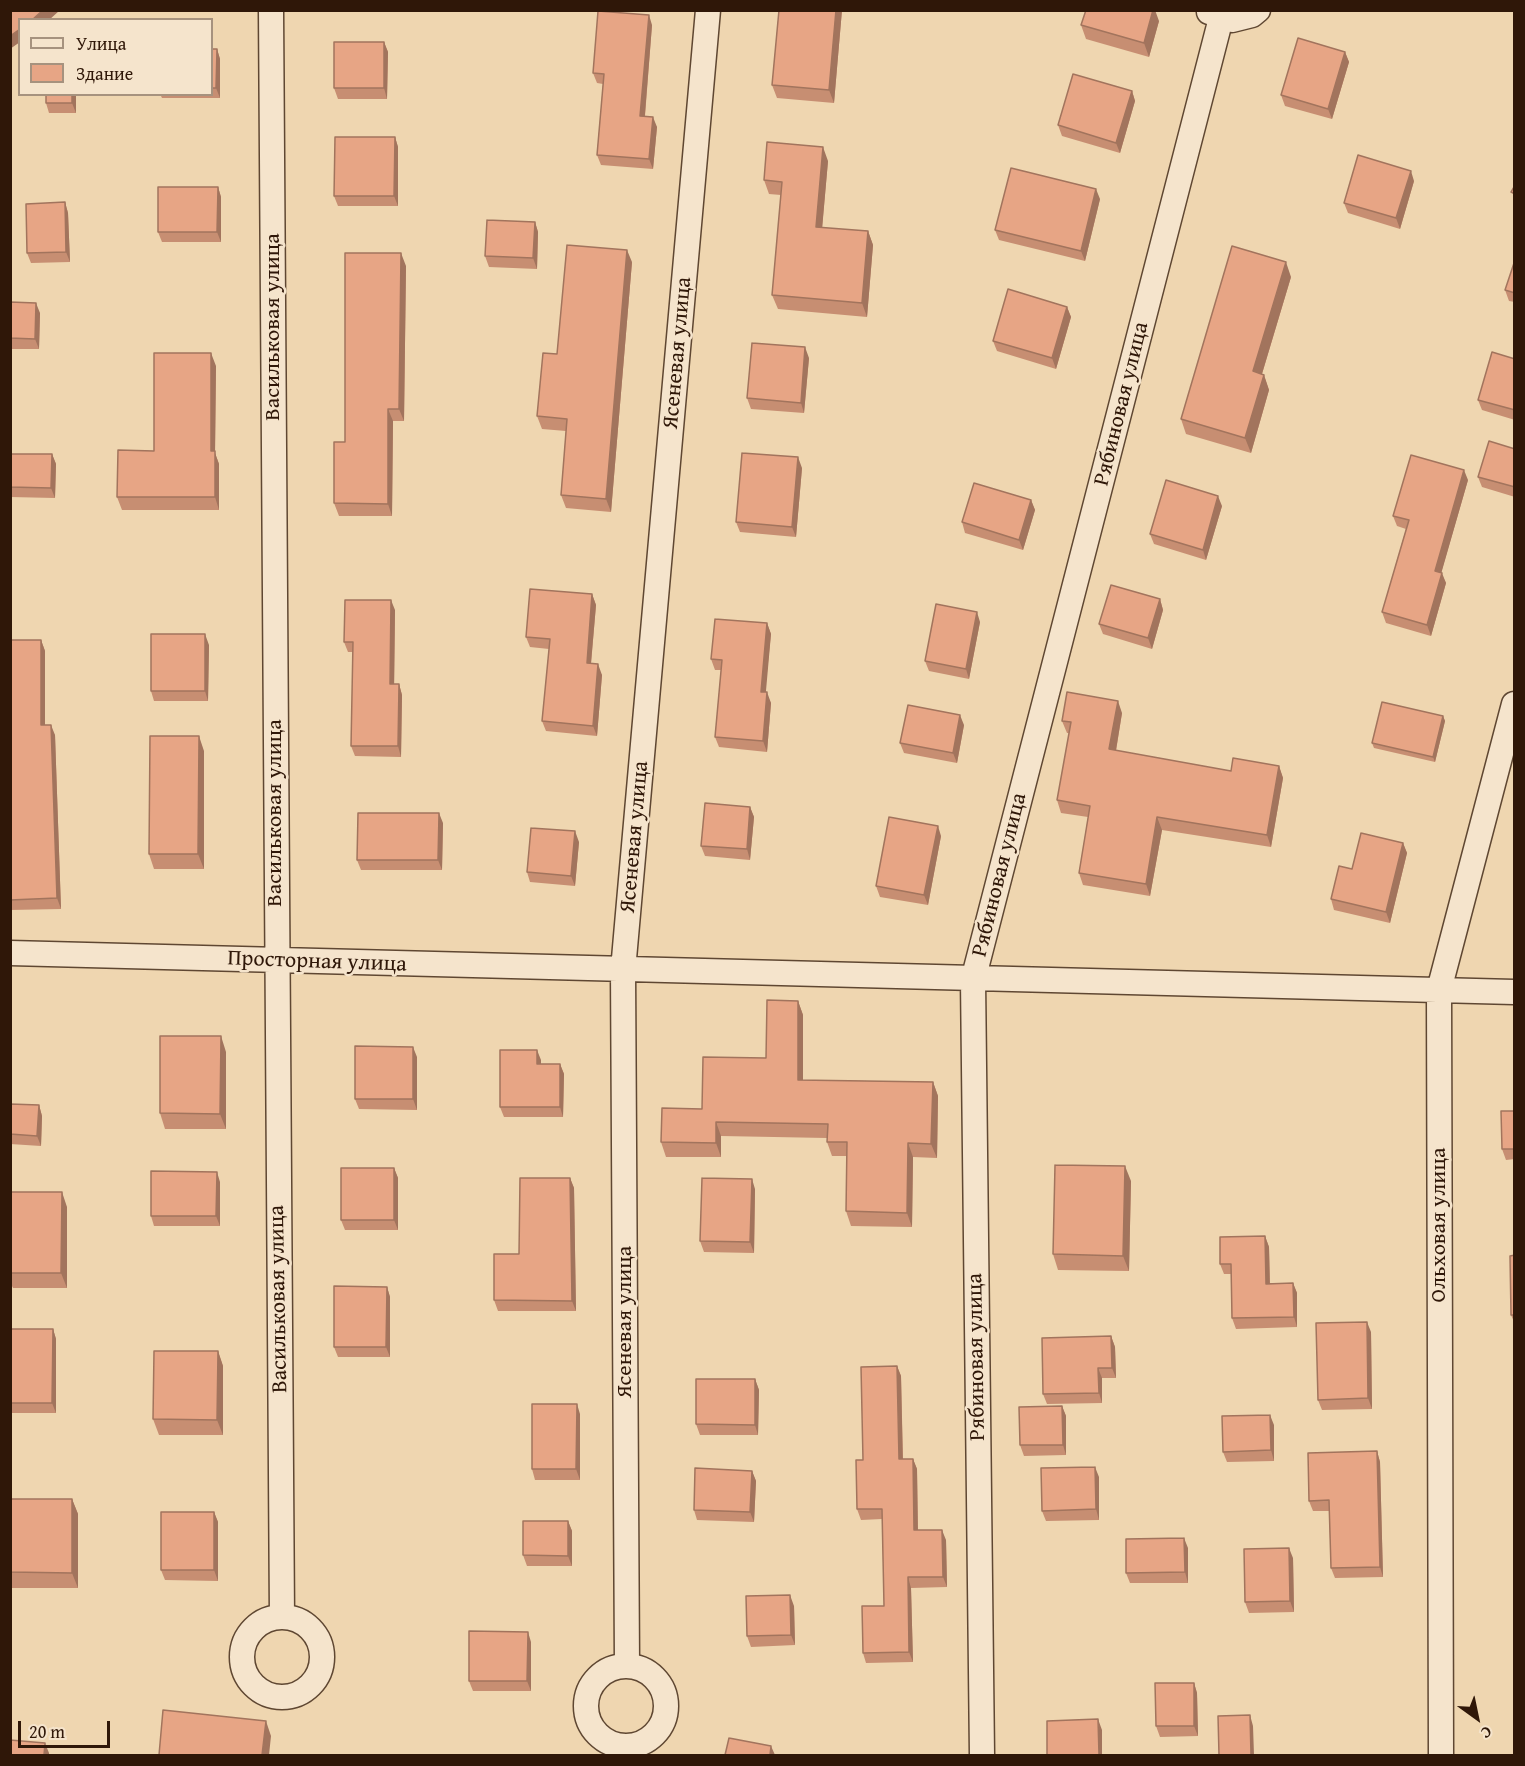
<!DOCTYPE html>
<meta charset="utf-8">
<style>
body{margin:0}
#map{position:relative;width:1525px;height:1766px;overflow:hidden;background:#efd6b0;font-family:"Gentium Book Plus",serif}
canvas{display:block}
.frame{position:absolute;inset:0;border:12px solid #2f1708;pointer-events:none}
.legend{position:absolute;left:18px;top:18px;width:195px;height:78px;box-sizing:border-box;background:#f5e4cc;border:2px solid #a6927e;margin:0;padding:8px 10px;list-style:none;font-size:18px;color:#2f1708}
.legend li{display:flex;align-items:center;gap:12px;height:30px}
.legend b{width:30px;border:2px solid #a6927e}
.north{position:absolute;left:1447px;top:1688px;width:60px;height:60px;-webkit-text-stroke:4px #f5e4cc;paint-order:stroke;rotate:147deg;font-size:16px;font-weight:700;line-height:24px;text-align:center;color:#2f1708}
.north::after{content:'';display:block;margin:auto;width:21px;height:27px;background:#2f1708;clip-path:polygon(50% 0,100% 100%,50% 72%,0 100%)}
.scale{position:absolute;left:18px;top:1721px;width:92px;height:27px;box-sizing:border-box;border:3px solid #2f1708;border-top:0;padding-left:8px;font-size:18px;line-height:21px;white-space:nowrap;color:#2f1708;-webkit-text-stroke:4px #f5e4cc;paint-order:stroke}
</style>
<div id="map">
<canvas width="1525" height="1766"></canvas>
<div class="frame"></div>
<ul class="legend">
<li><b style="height:8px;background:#f5e4cc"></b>Улица</li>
<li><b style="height:16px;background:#e7a585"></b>Здание</li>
</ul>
<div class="north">С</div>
<div class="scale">20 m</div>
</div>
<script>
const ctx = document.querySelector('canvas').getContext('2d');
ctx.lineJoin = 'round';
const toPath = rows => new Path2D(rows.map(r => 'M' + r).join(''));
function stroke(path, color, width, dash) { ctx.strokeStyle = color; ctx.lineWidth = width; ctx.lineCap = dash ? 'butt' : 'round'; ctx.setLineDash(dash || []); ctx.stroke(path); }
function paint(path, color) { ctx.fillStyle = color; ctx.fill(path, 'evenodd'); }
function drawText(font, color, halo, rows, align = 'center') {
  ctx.font = font + ' "Gentium Book Plus",serif'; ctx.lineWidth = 5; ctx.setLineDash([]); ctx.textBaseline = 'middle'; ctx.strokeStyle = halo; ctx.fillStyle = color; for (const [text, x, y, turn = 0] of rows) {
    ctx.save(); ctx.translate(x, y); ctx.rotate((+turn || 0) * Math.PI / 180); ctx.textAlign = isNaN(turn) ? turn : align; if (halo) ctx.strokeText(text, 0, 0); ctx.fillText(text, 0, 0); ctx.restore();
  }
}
const street = toPath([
 [271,10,282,1616],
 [1209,12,1232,20,1252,15,1258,10],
 [10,953,1514,992],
 '242 1657a40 40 0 1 1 80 0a40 40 0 1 1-80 0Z',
 [627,1665,623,970,708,10],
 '586 1706a40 40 0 1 1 80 0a40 40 0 1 1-80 0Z',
 [982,1756,973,980,1221,18],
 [1441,1756,1439,990,1514,704]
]);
stroke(street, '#5f4732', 27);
stroke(street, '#f5e4cc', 24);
paint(toPath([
 [779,10,842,10,834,103,777,98,772,85],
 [1159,21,1149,57,1086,39,1081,25],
 [652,25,645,116,657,127,653,169,601,165,597,155,603,84,597,83,593,73],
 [384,42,388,52,387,99,338,99,334,88],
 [212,49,217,49,220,59,220,98,162,98,160,94,212,94],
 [1345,52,1349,62,1332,119,1285,106,1281,95],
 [1132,91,1135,101,1120,153,1062,136,1058,125],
 [46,94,76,94,76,113,49,113,46,103],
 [395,137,398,147,398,206,338,206,334,196],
 [828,161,822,228,868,231,873,245,867,317,778,309,772,295,781,195,769,194,764,180],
 [1414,181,1400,229,1348,213,1344,203],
 [218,187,221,197,221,242,162,242,158,232],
 [1100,199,1085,261,999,240,995,230],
 [65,202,68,213,70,262,31,263,27,253],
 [535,222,538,232,537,269,489,267,485,256],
 [1515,260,1515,302,1509,301,1505,290],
 [632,262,611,512,566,508,561,495,566,431,542,429,537,416,557,354],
 [406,266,404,421,393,421,392,516,339,516,334,503,345,442],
 [1291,277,1262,374,1264,375,1269,390,1251,453,1186,434,1181,419],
 [10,302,40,313,39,349,10,349],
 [1067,307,1071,317,1056,369,997,351,993,341],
 [809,358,804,413,751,409,747,398],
 [1515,359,1515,420,1482,410,1478,400],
 [216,366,215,453,219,464,219,510,122,510,117,497,154,451],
 [1515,449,1515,497,1482,487,1478,477],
 [10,454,52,454,56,464,55,498,10,497],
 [802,468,796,537,740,532,736,522],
 [1468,480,1441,573,1446,583,1431,636,1386,623,1382,612,1406,529,1397,526,1393,516],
 [1031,500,1035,510,1023,550,965,533,962,522],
 [1222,506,1206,560,1154,544,1150,534],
 [592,594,596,605,591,664,602,675,597,736,546,731,542,721,549,649,530,647,526,637],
 [1160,599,1163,610,1152,649,1103,634,1099,624],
 [395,610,394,684,399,684,402,695,401,757,355,756,351,746,353,652,348,652,344,642],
 [980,622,969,679,929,671,925,661],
 [767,623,771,634,765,692,771,703,767,752,719,747,715,737,721,670,715,670,711,659],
 [10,640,41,640,45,651,45,725,55,735,61,909,10,910],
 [209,645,208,701,154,701,151,691],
 [1122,713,1116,751,1231,771,1279,766,1283,778,1271,847,1162,830,1150,896,1083,885,1079,873,1088,817,1061,813,1057,800,1069,733,1067,733,1062,721],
 [1443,716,1445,721,1435,762,1374,748,1372,743],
 [964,725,957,763,904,753,900,743],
 [204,751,204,869,154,869,149,854],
 [750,807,754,817,750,860,705,856,701,846],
 [443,823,442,870,361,870,357,860],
 [941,836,928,905,880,897,876,886],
 [579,842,575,886,530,882,527,872],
 [1403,843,1407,853,1390,923,1334,910,1331,899,1352,869],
 [798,1001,803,1015,803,1080,933,1082,938,1096,937,1158,913,1157,912,1227,851,1226,846,1211,847,1156,832,1156,827,1142,827,1138,721,1136,721,1157,666,1157,661,1142,766,1058],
 [226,1052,226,1129,165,1129,160,1113],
 [417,1057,417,1110,359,1109,355,1099],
 [541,1060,541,1064,560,1064,564,1074,563,1117,504,1117,500,1107],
 [10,1104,39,1105,42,1116,41,1146,10,1144],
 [1515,1111,1515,1159,1506,1160,1502,1149],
 [394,1168,398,1178,398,1230,345,1230,341,1220],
 [570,1178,574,1188,576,1311,498,1311,494,1300,519,1254],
 [1131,1181,1129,1271,1058,1270,1053,1254],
 [220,1182,220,1226,154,1226,151,1216],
 [755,1189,754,1253,704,1252,700,1241],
 [10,1192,67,1207,67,1288,13,1288,10,1282],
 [1265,1236,1269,1247,1270,1283,1293,1283,1297,1293,1297,1327,1236,1329,1232,1318,1231,1274,1224,1274,1220,1264],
 [1515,1255,1515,1324,1511,1315],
 [387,1287,390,1297,390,1357,338,1357,334,1347],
 [10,1329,53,1329,56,1339,56,1413,10,1413],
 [1371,1332,1372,1409,1322,1410,1318,1400],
 [1111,1336,1115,1347,1116,1378,1102,1378,1102,1403,1047,1404,1043,1394],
 [218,1351,223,1366,223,1435,159,1435,153,1419],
 [897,1366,901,1376,903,1459,913,1459,917,1469,918,1530,946,1540,947,1587,911,1588,913,1662,866,1663,863,1653,884,1606,882,1519,861,1520,857,1509,863,1460],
 [755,1379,759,1390,758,1435,700,1435,696,1424],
 [1062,1406,1066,1416,1066,1455,1024,1456,1020,1445],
 [580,1414,580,1480,535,1480,532,1469],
 [1274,1425,1274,1461,1227,1462,1223,1452],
 [1377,1451,1380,1462,1383,1577,1335,1578,1331,1568,1329,1511,1313,1511,1309,1501],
 [752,1471,756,1481,754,1522,697,1520,694,1510],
 [1099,1477,1099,1520,1046,1521,1042,1511],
 [10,1499,72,1499,78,1514,78,1588,10,1588],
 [214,1512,218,1522,218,1581,165,1580,161,1570],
 [568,1521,572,1531,572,1566,527,1566,523,1555],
 [1188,1548,1188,1583,1130,1583,1126,1573],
 [1293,1558,1294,1612,1249,1613,1245,1602],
 [794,1606,795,1645,751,1647,747,1636],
 [531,1642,531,1691,473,1691,469,1681],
 [1194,1683,1197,1693,1198,1736,1160,1737,1156,1726]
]), '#c78e72');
paint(toPath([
 [43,10,59,10,59,11,49,20,32,20],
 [836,10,842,10,834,103,829,90],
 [1153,10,1155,10,1159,21,1149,57,1144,43],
 [649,15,652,25,644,126,640,116],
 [20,29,20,42,10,49,10,36],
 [384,42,388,52,387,99,384,88],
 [217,49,220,59,220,98,216,88],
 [1345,52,1349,62,1332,119,1328,109],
 [1132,91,1135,101,1120,153,1116,143],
 [72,94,76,94,76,113,72,103],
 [653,117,657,127,653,169,649,159],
 [395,137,398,147,398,206,394,196],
 [823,147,828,161,821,241,816,227],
 [1411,171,1414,181,1400,229,1396,218],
 [218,187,221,197,221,242,217,232],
 [1096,189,1100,199,1085,261,1081,251],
 [65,202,68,213,70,262,66,252],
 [535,222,538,232,537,269,533,258],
 [868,231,873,245,867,317,862,303],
 [627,250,632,262,611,512,606,499],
 [401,253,406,266,404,421,399,409],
 [1286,262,1291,277,1258,387,1253,371],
 [36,303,40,313,39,349,35,339],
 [1067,307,1071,317,1056,369,1052,358],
 [805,347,809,358,804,413,801,403],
 [211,353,216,366,215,453,219,464,219,510,215,497,211,451],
 [1264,375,1269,390,1251,453,1245,438],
 [388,409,393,421,392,516,388,504],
 [52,454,56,464,55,498,51,488],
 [798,457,802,468,796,537,792,527],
 [1464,470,1468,480,1439,581,1435,571],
 [1218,496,1222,506,1206,560,1203,550],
 [1031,500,1035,510,1023,550,1019,540],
 [1442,573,1446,583,1431,636,1427,625],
 [592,594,596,605,590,674,587,663],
 [1160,599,1163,610,1152,649,1148,638],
 [391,600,395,610,394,695,390,684],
 [977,612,980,622,969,679,966,669],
 [767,623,771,634,765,702,761,692],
 [205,634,209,645,208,701,205,691],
 [41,640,45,651,45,735,41,725],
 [598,664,602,675,597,736,593,726],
 [399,684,402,695,401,757,398,746],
 [767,692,771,703,767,752,763,741],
 [1118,701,1122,713,1114,762,1109,749],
 [960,715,964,725,957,763,953,753],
 [1443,716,1445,721,1435,762,1433,757],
 [51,725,55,735,61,909,57,898],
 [199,736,204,751,204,869,198,854],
 [1279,766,1283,778,1271,847,1267,835],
 [750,807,754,817,750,860,747,849],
 [439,813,443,823,442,870,438,860],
 [1157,817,1162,830,1150,896,1146,884],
 [938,826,941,836,928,905,924,895],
 [575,831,579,842,575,886,571,876],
 [1403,843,1407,853,1390,923,1386,912],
 [798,1001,803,1015,803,1094,798,1080],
 [221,1036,226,1052,226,1129,220,1114],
 [413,1047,417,1057,417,1110,413,1099],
 [537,1050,541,1060,541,1074,537,1064],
 [560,1064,564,1074,563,1117,560,1107],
 [933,1082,938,1096,937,1158,931,1144],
 [39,1105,42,1116,41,1146,37,1136],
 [716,1122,721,1136,721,1157,716,1143],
 [908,1143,913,1157,912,1227,907,1213],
 [1125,1166,1131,1181,1129,1271,1123,1256],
 [394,1168,398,1178,398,1230,394,1220],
 [217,1172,220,1182,220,1226,216,1216],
 [570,1178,574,1188,576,1311,572,1301],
 [752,1179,755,1189,754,1253,750,1242],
 [62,1192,67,1207,67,1288,61,1273],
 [1265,1236,1269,1247,1270,1294,1266,1284],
 [1293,1283,1297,1293,1297,1327,1294,1317],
 [387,1287,390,1297,390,1357,386,1347],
 [1367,1322,1371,1332,1372,1409,1368,1398],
 [53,1329,56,1339,56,1413,52,1403],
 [1111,1336,1115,1347,1116,1378,1112,1368],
 [218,1351,223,1366,223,1435,217,1420],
 [897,1366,901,1376,903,1470,899,1459],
 [1098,1368,1102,1378,1102,1403,1099,1393],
 [755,1379,759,1390,758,1435,755,1425],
 [577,1404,580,1414,580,1480,576,1469],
 [1062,1406,1066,1416,1066,1455,1063,1445],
 [1270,1415,1274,1425,1274,1461,1271,1450],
 [1377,1451,1380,1462,1383,1577,1380,1567],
 [913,1459,917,1469,918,1540,914,1530],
 [1095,1467,1099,1477,1099,1520,1096,1509],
 [752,1471,756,1481,754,1522,750,1512],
 [72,1499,78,1514,78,1588,72,1573],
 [214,1512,218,1522,218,1581,214,1570],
 [568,1521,572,1531,572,1566,568,1556],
 [942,1530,946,1540,947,1587,943,1577],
 [1184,1538,1188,1548,1188,1583,1185,1572],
 [1289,1548,1293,1558,1294,1612,1290,1601],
 [908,1577,911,1588,913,1662,909,1652],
 [790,1595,794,1606,795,1645,791,1635],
 [528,1632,531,1642,531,1691,527,1681],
 [1194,1683,1197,1693,1198,1736,1194,1726],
 [1250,1715,1253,1726,1254,1755,1251,1755],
 [1098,1719,1102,1730,1102,1755,1099,1755],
 [266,1721,271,1736,269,1755,262,1755],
 [45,1743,49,1753,49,1755,44,1755],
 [771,1746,775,1755,770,1755]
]), '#a2745d');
const building = toPath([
 [10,10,43,10,32,20,20,20,20,29,10,36,10,10],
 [779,10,836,10,829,90,772,85,779,10],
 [1086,10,1153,10,1144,43,1081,25,1086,10],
 [598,11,649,15,640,116,653,117,649,159,597,155,604,74,593,73,598,11],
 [1298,38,1345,52,1328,109,1281,95,1298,38],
 [334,42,384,42,384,88,334,88,334,42],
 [212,49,217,49,216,88,212,88,212,49],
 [1073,74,1132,91,1116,143,1058,125,1073,74],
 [46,94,72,94,72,103,46,103,46,94],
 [335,137,395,137,394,196,334,196,335,137],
 [767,142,823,147,816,227,868,231,862,303,772,295,782,182,764,180,767,142],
 [1358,155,1411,171,1396,218,1344,203,1358,155],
 [1011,168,1096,189,1081,251,995,230,1011,168],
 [1515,185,1515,194,1511,192,1515,185],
 [158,187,218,187,217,232,158,232,158,187],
 [65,202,66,252,27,253,26,204,65,202],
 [487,220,535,222,533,258,485,256,487,220],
 [567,245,627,250,606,499,561,495,567,419,537,416,543,353,557,354,567,245],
 [1232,246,1286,262,1253,371,1264,375,1245,438,1181,419,1232,246],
 [345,253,401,253,399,409,388,409,388,504,334,503,334,442,345,442,345,253],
 [1515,260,1515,293,1505,290,1515,260],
 [1008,289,1067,307,1052,358,993,341,1008,289],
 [10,302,36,303,35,339,10,338,10,302],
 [752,343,805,347,801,403,747,398,752,343],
 [1492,352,1515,359,1515,410,1478,400,1492,352],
 [154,353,211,353,211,451,215,451,215,497,117,497,118,450,154,451,154,353],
 [1489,441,1515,449,1515,487,1478,477,1489,441],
 [742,453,798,457,792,527,736,522,742,453],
 [10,454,52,454,51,488,10,487,10,454],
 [1411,455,1464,470,1435,571,1442,573,1427,625,1382,612,1409,520,1393,516,1411,455],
 [1166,480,1218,496,1203,550,1150,534,1166,480],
 [974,483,1031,500,1019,540,962,522,974,483],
 [1111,585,1160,599,1148,638,1099,624,1111,585],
 [530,589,592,594,587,663,598,664,593,726,542,721,550,639,526,637,530,589],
 [345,600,391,600,390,684,399,684,398,746,351,746,353,642,344,642,345,600],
 [936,604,977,612,966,669,925,661,936,604],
 [715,619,767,623,761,692,767,692,763,741,715,737,722,660,711,659,715,619],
 [151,634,205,634,205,691,151,691,151,634],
 [10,640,41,640,41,725,51,725,57,898,10,900,10,640],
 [1067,692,1118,701,1109,749,1231,771,1233,758,1279,766,1267,835,1157,817,1146,884,1079,873,1090,806,1057,800,1071,722,1062,721,1067,692],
 [1382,702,1443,716,1433,757,1372,743,1382,702],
 [908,705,960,715,953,753,900,743,908,705],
 [150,736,199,736,198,854,149,854,150,736],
 [705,803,750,807,747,849,701,846,705,803],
 [358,813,439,813,438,860,357,860,358,813],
 [889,817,938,826,924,895,876,886,889,817],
 [531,828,575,831,571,876,527,872,531,828],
 [1361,833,1403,843,1386,912,1331,899,1339,866,1352,869,1361,833],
 [767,1000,798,1001,798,1080,933,1082,931,1144,908,1143,907,1213,846,1211,847,1142,827,1142,828,1124,716,1122,716,1143,661,1142,662,1108,702,1109,703,1057,766,1058,767,1000],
 [160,1036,221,1036,220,1114,160,1113,160,1036],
 [355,1046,413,1047,413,1099,355,1099,355,1046],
 [500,1050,537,1050,537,1064,560,1064,560,1107,500,1107,500,1050],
 [10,1104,39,1105,37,1136,10,1134,10,1104],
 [1501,1111,1515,1111,1515,1149,1502,1149,1501,1111],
 [1055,1165,1125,1166,1123,1256,1053,1254,1055,1165],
 [341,1168,394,1168,394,1220,341,1220,341,1168],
 [151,1171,217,1172,216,1216,151,1216,151,1171],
 [520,1178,570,1178,572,1301,494,1300,494,1254,519,1254,520,1178],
 [702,1178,752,1179,750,1242,700,1241,702,1178],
 [10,1192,62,1192,61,1273,10,1273,10,1192],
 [1265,1236,1266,1284,1293,1283,1294,1317,1232,1318,1231,1264,1220,1264,1220,1237,1265,1236],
 [1515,1255,1515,1315,1511,1315,1510,1256,1515,1255],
 [334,1286,387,1287,386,1347,334,1347,334,1286],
 [1367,1322,1368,1398,1318,1400,1316,1323,1367,1322],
 [10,1329,53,1329,52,1403,10,1403,10,1329],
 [1111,1336,1112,1368,1098,1368,1099,1393,1043,1394,1042,1338,1111,1336],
 [154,1351,218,1351,217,1420,153,1419,154,1351],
 [897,1366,899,1459,913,1459,914,1530,942,1530,943,1577,908,1577,909,1652,863,1653,862,1606,884,1606,882,1509,857,1509,856,1460,863,1460,861,1367,897,1366],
 [696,1379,755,1379,755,1425,696,1424,696,1379],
 [532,1404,577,1404,576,1469,532,1469,532,1404],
 [1062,1406,1063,1445,1020,1445,1019,1407,1062,1406],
 [1270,1415,1271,1450,1223,1452,1222,1416,1270,1415],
 [1377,1451,1380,1567,1331,1568,1329,1500,1309,1501,1308,1453,1377,1451],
 [1095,1467,1096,1509,1042,1511,1041,1468,1095,1467],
 [695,1468,752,1471,750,1512,694,1510,695,1468],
 [10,1499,72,1499,72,1573,10,1572,10,1499],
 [161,1512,214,1512,214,1570,161,1570,161,1512],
 [523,1521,568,1521,568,1556,523,1555,523,1521],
 [1184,1538,1185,1572,1126,1573,1126,1539,1184,1538],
 [1289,1548,1290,1601,1245,1602,1244,1549,1289,1548],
 [790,1595,791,1635,747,1636,746,1596,790,1595],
 [469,1631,528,1632,527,1681,469,1681,469,1631],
 [1155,1683,1194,1683,1194,1726,1156,1726,1155,1683],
 [163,1710,266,1721,262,1755,159,1755,163,1710],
 [1250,1715,1251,1755,1219,1755,1218,1716,1250,1715],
 [1098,1719,1099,1755,1047,1755,1047,1721,1098,1719],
 [729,1738,771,1746,770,1755,725,1755,729,1738],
 [10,1740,45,1743,44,1755,10,1755,10,1740]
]);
paint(building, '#e7a585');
stroke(building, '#a2745d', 1.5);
drawText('22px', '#2f1708', '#f5e4cc', [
 ["Васильковая улица",273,327,-90],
 ["Ясеневая улица",678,353,-85],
 ["Рябиновая улица",1122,404,-76],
 ["Васильковая улица",275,813,-90],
 ["Ясеневая улица",635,837,-85],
 ["Рябиновая улица",1000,875,-76],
 ["Просторная улица",317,962,2],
 ["Ольховая улица",1439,1225,-90],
 ["Васильковая улица",279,1299,-91],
 ["Ясеневая улица",625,1322,-90],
 ["Рябиновая улица",977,1357,-91]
]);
</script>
